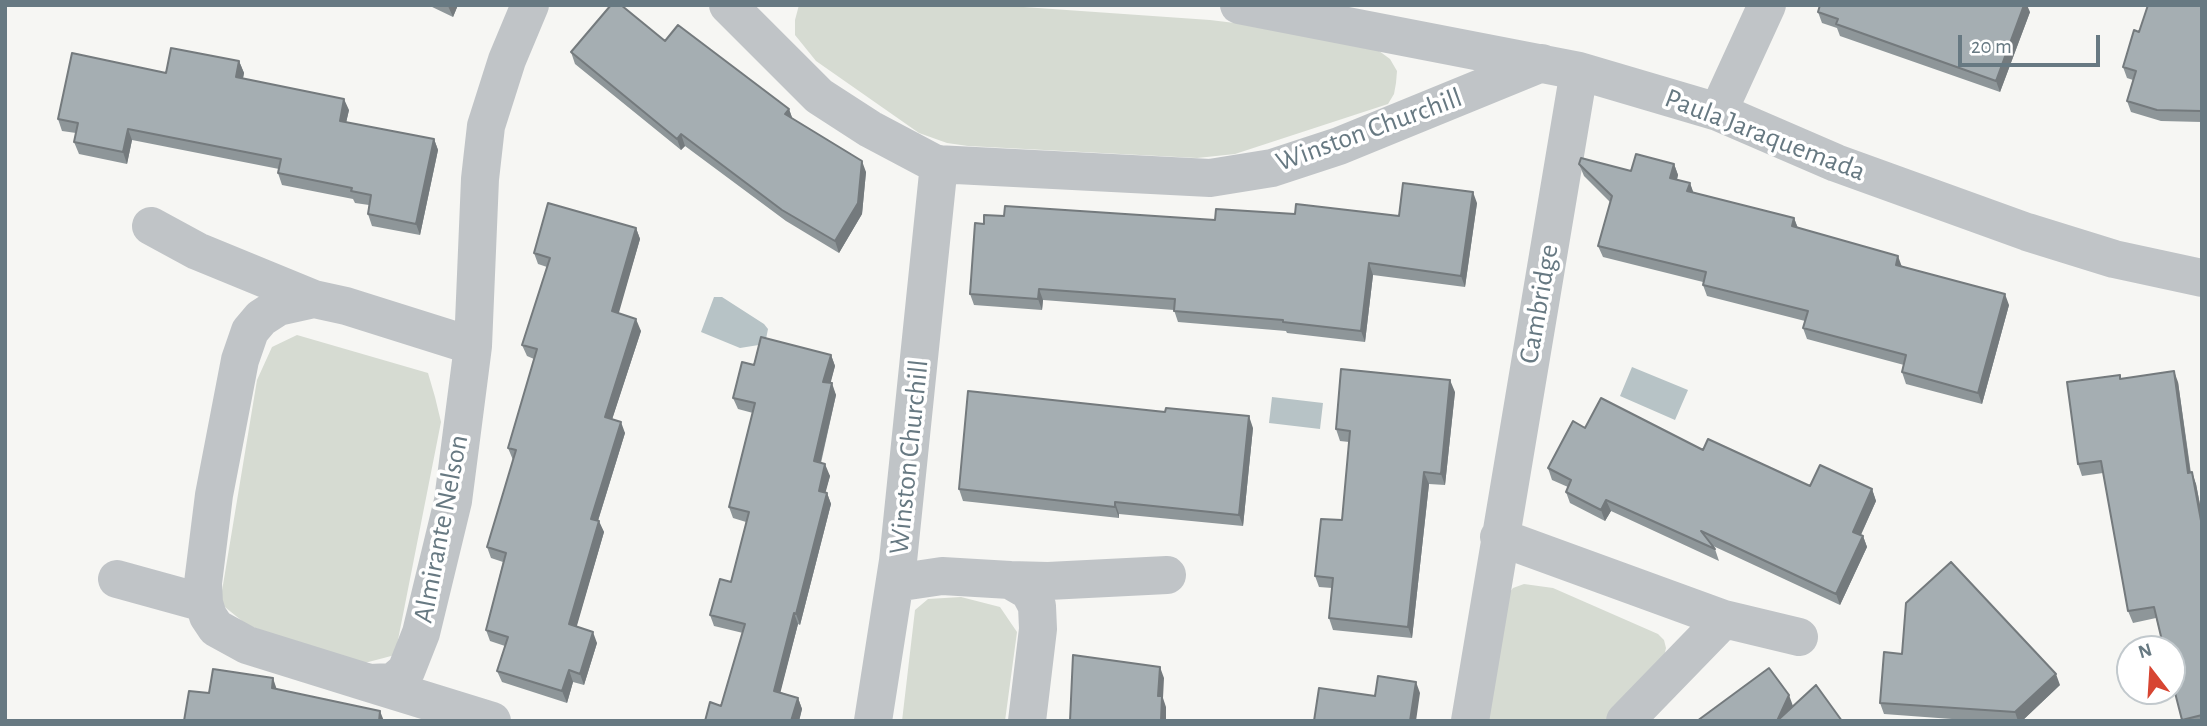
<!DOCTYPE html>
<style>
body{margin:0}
#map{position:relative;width:2207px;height:726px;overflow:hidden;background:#f6f6f3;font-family:"Alegreya Sans",sans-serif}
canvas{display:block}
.frame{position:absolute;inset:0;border:7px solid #677982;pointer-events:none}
.north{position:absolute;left:2116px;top:635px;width:70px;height:70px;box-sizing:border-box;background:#fff;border:2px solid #c2c9cd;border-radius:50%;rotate:343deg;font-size:19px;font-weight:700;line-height:28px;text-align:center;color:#677982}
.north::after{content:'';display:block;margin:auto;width:24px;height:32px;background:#d74532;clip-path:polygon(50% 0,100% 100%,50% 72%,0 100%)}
.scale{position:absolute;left:1958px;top:35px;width:142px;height:32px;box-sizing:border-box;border:4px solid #677982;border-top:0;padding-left:9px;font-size:21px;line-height:24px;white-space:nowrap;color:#677982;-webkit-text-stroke:5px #fff;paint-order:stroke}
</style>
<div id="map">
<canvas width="2207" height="726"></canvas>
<div class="frame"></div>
<div class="north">N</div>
<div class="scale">20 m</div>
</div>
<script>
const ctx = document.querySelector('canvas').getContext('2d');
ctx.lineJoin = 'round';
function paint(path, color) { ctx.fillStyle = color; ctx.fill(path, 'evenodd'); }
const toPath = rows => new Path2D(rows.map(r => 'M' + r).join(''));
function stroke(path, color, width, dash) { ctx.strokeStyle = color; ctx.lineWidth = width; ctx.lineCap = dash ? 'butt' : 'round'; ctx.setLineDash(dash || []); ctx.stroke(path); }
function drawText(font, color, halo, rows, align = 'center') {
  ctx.font = font + ' "Alegreya Sans",sans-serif'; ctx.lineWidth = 7; ctx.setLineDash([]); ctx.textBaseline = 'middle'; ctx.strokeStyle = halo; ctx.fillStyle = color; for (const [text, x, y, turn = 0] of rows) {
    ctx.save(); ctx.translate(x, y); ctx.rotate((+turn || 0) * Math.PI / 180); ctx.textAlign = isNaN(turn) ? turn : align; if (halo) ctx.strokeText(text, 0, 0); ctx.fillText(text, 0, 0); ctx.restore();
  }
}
paint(toPath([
 [799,5,995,5,1210,20,1301,31,1375,48,1390,59,1397,71,1396,83,1394,94,1388,104,1235,154,1197,158,968,146,947,143,919,133,816,61,795,35,795,20],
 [297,335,428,373,435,397,441,422,395,655,357,665,247,625,220,603,257,380,272,347],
 [1524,584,1553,588,1658,634,1664,640,1666,648,1663,661,1607,721,1485,721,1506,597,1513,588],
 [961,597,1000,607,1017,632,1005,721,902,721,915,610,928,599]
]), '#d6dbd2');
paint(toPath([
 [714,297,722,297,764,324,768,329,765,344,740,348,701,332],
 [1632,367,1688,390,1675,420,1620,396],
 [1272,397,1323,403,1320,429,1269,423]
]), '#b7c3c6');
stroke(toPath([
 [728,5,819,96,870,129,936,164,1210,178,1272,168,1339,146,1542,63],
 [1239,5,1579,71,1718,112,1836,163,2027,232,2114,259,2202,278],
 [1718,112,1767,5],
 [151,226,197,251,314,299],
 [473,346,346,306,314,299,278,307,261,318,250,331,240,360,214,495,203,583,204,603,208,616,216,628,247,645,369,683,393,682,406,671,421,633,453,501,473,346,480,179,486,126,507,60,530,5],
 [1499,537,1724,619,1799,637],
 [117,579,204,603],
 [1010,580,1048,581,1167,575],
 [895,583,942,576,1010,580,1029,591,1037,606,1038,629,1027,721],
 [369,683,492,721],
 [873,721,898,561,939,164],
 [1470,721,1579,71],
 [1625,721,1724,619]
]), '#c0c4c7', 38);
paint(toPath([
 [428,5,458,5,453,17],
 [2202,5,2202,122,2161,121,2131,112,2127,101,2133,80,2127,78,2123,67,2139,32],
 [1818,12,2030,12,2000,92,1840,36,1837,28,1822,23],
 [665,41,789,109,792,118,866,172,862,214,839,253,786,221,685,146,681,150,575,64,571,52],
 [239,61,244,73,243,78,349,110,346,122,434,139,438,150,420,235,372,226,368,214,369,205,355,203,353,199,282,185,278,173,279,169,132,140,127,164,79,154,74,142,76,133,62,131,58,119,166,73],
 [1579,164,1631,171,1674,164,1678,175,1677,180,1690,183,1693,193,1794,218,1798,228,2009,305,1982,404,1906,384,1902,372,1904,365,1807,339,1803,328,1805,321,1707,296,1703,285,1703,282,1603,257,1598,246,1610,202,1584,176],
 [1477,203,1465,287,1373,275,1365,342,1287,333,1286,331,1178,322,1174,310,1043,300,1042,310,974,305,970,294,984,224,1215,220,1295,214,1399,216],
 [636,228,640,239,618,313,641,331,612,419,625,433,598,521,604,532,576,627,597,643,584,685,573,682,567,703,502,682,497,671,505,646,490,641,486,630,503,562,491,558,487,547,513,460,508,448,534,359,527,356,522,345,547,267,538,264,534,253],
 [831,355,835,366,830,383,836,395,821,463,830,476,825,492,827,493,831,504,800,625,798,624,780,692,798,698,802,709,799,721,705,721,721,706,743,633,714,626,710,615,731,582,746,522,733,518,729,507,753,413,738,409,733,398,754,365],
 [2120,375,2121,379,2178,382,2191,473,2196,484,2202,515,2202,721,2182,721,2156,618,2133,623,2128,611,2103,473,2082,476,2078,464],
 [1455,392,1445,485,1429,484,1412,638,1333,630,1329,618,1332,588,1319,587,1315,576,1342,520,1349,442,1340,441,1336,429],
 [1253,428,1243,526,1119,514,1119,518,963,501,959,489],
 [1585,428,1703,450,1810,486,1872,489,1876,501,1861,535,1863,536,1867,547,1840,605,1711,545,1715,549,1719,561,1611,511,1605,521,1570,503,1566,492,1568,487,1552,480,1548,468],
 [2060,685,2022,721,1979,721,1884,714,1880,703]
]), '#8e9699');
paint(toPath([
 [449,5,458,5,453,17,448,6],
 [2024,5,2027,5,2030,12,2000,92,1996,81],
 [239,61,244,73,241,88,236,77],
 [344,99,349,110,344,132,340,121],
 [789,109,793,120,785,114],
 [128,129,132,140,127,164,123,152],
 [681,134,685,146,681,150,677,139],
 [434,139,438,150,420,235,416,224],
 [862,161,866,172,862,214,839,253,835,241],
 [1674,164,1678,175,1674,189,1670,178],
 [1690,183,1694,194,1687,191],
 [1473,192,1477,203,1465,287,1461,276],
 [1794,218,1798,229,1792,226],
 [636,228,640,239,616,323,612,311],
 [1898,256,1902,267,1896,265],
 [1369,263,1373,275,1365,342,1361,331],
 [1039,289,1043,300,1042,310,1038,299],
 [2005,294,2009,305,1982,404,1978,393],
 [636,319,641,331,609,429,605,417],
 [831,355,835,366,828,393,823,382],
 [2174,371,2178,382,2192,484,2188,473],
 [1450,380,1455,392,1445,485,1441,474],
 [832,383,836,395,818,473,814,461],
 [1249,416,1253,428,1243,526,1239,515],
 [621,422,625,433,595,530,591,519],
 [825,464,830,476,823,502,819,491],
 [1424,472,1429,484,1412,638,1408,627],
 [2192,472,2196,484,2202,515,2202,526],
 [1872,489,1876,501,1857,543,1853,532],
 [827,493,831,504,800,625,796,614],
 [1606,500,1611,511,1605,521,1601,510],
 [1115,502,1119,514,1119,518,1115,507],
 [599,521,604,532,574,636,569,624],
 [1863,536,1867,547,1840,605,1836,594],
 [794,613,798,624,778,702,774,691],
 [593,632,597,643,584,685,580,674],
 [1160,667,1164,678,1163,698,1166,707,1166,721,1161,721,1158,696],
 [569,670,573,682,567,703,562,691],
 [2056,674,2060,685,2022,721,2018,721,2015,712],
 [273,678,277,690,272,688],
 [1416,682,1420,693,1416,721,1410,721],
 [1789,695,1793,706,1777,721],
 [798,698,802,709,799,721,791,721],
 [380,711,384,721,379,721]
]), '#747a7d');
const building = toPath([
 [611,5,621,5,665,41,678,25,789,109,785,114,862,161,858,203,835,241,782,210,681,134,677,139,571,52,611,5],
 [1820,5,2024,5,1996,81,1836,24,1838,19,1818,12,1820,5],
 [2148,5,2202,5,2202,108,2201,111,2157,110,2127,101,2136,71,2123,67,2134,30,2139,32,2148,5],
 [171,48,239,61,236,77,344,99,340,121,434,139,416,224,368,214,371,195,351,191,352,188,278,173,281,159,128,129,123,152,74,142,78,123,58,119,72,53,166,73,171,48],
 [1636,154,1674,164,1670,178,1690,183,1687,191,1794,218,1792,226,1898,256,1896,265,2005,294,1978,393,1902,372,1906,355,1803,328,1808,311,1703,285,1706,272,1598,246,1612,196,1579,164,1581,158,1631,171,1636,154],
 [1403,183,1473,192,1461,276,1369,263,1361,331,1283,322,1283,320,1174,311,1175,299,1039,289,1038,299,970,294,975,223,984,224,984,215,1004,216,1005,206,1215,220,1216,209,1295,214,1296,204,1399,216,1403,183],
 [548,203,636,228,612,311,636,319,605,417,621,422,591,519,599,521,569,624,593,632,580,674,569,670,562,691,497,671,508,637,486,630,506,553,487,547,516,450,508,448,537,349,522,345,550,258,534,253,548,203],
 [761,337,831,355,823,382,832,383,814,461,825,464,819,491,827,493,796,614,794,613,774,691,798,698,791,721,705,721,710,702,721,706,745,624,710,615,720,579,731,582,749,512,729,507,755,403,733,398,742,362,754,365,761,337],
 [1341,369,1450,380,1441,474,1424,472,1408,627,1329,618,1333,578,1315,576,1321,519,1342,520,1350,431,1336,429,1341,369],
 [2174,371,2188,473,2192,472,2202,526,2202,715,2182,720,2172,681,2172,649,2164,649,2154,607,2128,611,2101,461,2078,464,2067,382,2120,375,2120,379,2174,371],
 [968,391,1165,412,1166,408,1249,416,1239,515,1115,502,1115,507,959,489,968,391],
 [1601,398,1703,450,1708,439,1810,486,1820,465,1872,489,1853,532,1863,536,1836,594,1701,531,1715,549,1606,500,1601,510,1566,492,1571,480,1548,468,1573,421,1585,428,1601,398],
 [1951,562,2056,674,2015,712,1880,703,1884,652,1902,654,1906,603,1951,562],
 [1073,655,1160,667,1158,696,1162,696,1161,721,1070,721,1073,655],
 [1769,668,1789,695,1777,721,1697,721,1769,668],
 [213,669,273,678,272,688,380,711,379,721,184,721,189,691,209,693,213,669],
 [1378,676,1416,682,1410,721,1314,721,1319,688,1375,696,1378,676],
 [1816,685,1842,721,1777,721,1816,685]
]);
paint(building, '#a5aeb2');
stroke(building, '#747a7d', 2);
drawText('28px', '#677982', '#fff', [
 ["Winston Churchill",1369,130,-20],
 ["Paula Jaraquemada",1765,135,21],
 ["Cambridge",1539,304,-80],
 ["Winston Churchill",909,457,-84],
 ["Almirante Nelson",441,529,-79]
]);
</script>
